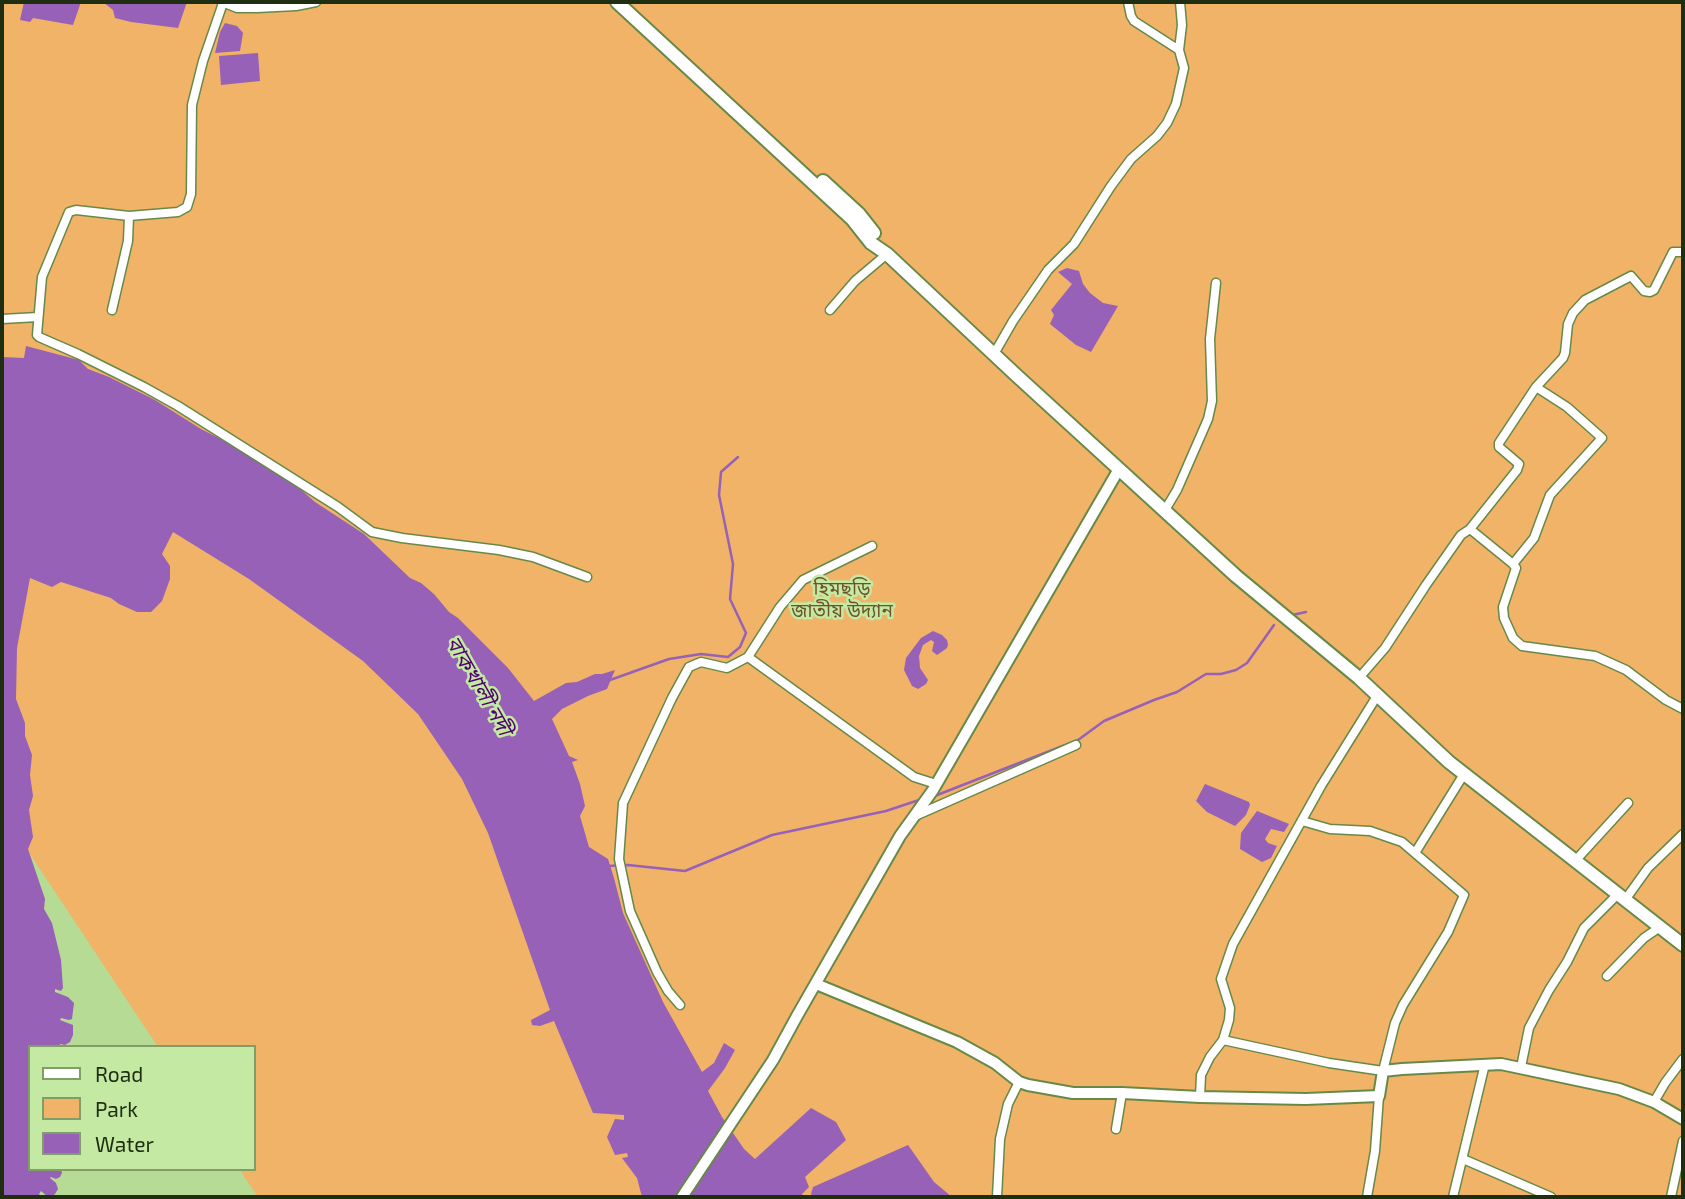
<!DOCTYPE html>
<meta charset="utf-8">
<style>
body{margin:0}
#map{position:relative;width:1685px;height:1199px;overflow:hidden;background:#b6db95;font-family:"Exo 2",sans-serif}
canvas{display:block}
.frame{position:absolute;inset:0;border:4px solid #1f2d11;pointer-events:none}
.legend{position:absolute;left:28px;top:1045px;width:228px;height:126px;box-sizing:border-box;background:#c3e9a2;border:2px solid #819e68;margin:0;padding:9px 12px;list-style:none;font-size:21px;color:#1f2d11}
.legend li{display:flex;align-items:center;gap:14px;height:35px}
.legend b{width:35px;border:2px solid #819e68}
</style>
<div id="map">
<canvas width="1685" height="1199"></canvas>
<div class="frame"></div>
<ul class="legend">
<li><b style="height:9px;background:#fff"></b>Road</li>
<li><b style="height:19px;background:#f0b367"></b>Park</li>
<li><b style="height:19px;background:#9661b7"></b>Water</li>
</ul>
</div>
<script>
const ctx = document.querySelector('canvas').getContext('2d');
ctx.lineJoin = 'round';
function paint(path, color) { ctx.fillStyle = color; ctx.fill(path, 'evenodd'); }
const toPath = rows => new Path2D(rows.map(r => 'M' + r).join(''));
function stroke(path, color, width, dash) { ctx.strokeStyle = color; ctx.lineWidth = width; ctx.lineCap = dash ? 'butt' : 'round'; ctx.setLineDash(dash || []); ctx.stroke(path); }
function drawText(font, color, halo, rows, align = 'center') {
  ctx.font = font + ' "Exo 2","Noto Sans Bengali",sans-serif'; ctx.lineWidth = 5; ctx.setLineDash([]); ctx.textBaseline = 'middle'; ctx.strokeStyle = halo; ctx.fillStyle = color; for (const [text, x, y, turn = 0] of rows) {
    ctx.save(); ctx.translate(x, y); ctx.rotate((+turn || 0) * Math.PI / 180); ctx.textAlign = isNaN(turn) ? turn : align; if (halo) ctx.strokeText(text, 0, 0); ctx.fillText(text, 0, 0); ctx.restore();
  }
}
paint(toPath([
 [2,2,1683,2,1683,1197,258,1197,239,1169,254,1169,254,1047,158,1047,6,818,2,795]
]), '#f0b367');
paint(toPath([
 [24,2,81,2,73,25,33,18,30,22,20,20],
 [103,2,187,2,178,28,131,22,115,18,113,10],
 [225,23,237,26,243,33,240,51,215,53,220,32],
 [258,53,260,81,221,85,219,56],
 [1067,268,1079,271,1083,284,1090,293,1103,303,1118,306,1091,352,1076,345,1050,324,1054,315,1051,310,1072,284,1058,272],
 [26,346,79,360,88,369,109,377,155,400,201,429,242,450,299,488,315,502,364,534,410,578,421,583,434,594,449,612,458,618,508,668,534,701,566,683,577,682,595,674,602,674,615,670,607,689,588,696,562,709,552,719,569,756,578,760,572,762,580,784,585,806,580,816,589,847,608,859,614,878,623,913,663,1002,702,1072,714,1063,724,1043,735,1050,725,1068,708,1091,722,1117,744,1149,755,1159,811,1108,836,1122,846,1140,805,1177,809,1187,802,1194,803,1197,642,1197,637,1178,622,1158,628,1157,627,1153,615,1155,607,1137,615,1119,624,1120,624,1115,593,1113,554,1021,540,1026,532,1025,531,1020,550,1010,488,833,462,779,418,714,363,661,249,579,173,532,162,554,170,566,170,579,162,601,151,612,137,612,119,604,111,598,61,582,52,587,30,578,17,648,16,699,25,723,25,736,32,755,30,775,33,796,29,810,33,837,28,849,45,899,44,909,52,923,61,960,63,988,61,991,55,989,55,992,68,997,74,1003,72,1019,69,1020,61,1018,60,1020,73,1025,73,1035,70,1042,65,1045,60,1044,60,1047,30,1047,30,1169,61,1169,62,1173,60,1177,56,1179,51,1177,50,1178,56,1183,58,1189,55,1194,51,1197,48,1197,41,1191,39,1194,42,1197,2,1197,2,357,24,358],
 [933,631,942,635,947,640,948,645,947,648,937,655,932,651,934,642,931,640,923,645,919,656,920,668,928,680,926,684,918,689,912,686,904,670,906,658,921,638],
 [1205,784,1249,802,1250,805,1246,815,1235,826,1207,812,1196,801],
 [1257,811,1289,824,1284,832,1271,829,1265,839,1268,843,1277,846,1271,858,1262,862,1240,849,1241,833],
 [908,1145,934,1182,952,1197,813,1197,811,1194,813,1187]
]), '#9661b7');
stroke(toPath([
 [1292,615,1306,612],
 [610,680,669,659,701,654,728,657,740,647,746,633,730,599,733,564,719,495,721,472,738,457],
 [932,797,1078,740,1104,721,1154,700,1177,692,1206,674,1221,674,1236,670,1247,663,1274,625],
 [608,866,628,865,685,871,772,835,886,811,919,800]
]), '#9661b7', 2.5);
const street = toPath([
 [222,2,237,8,257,8,296,6,316,2],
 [1128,2,1131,16,1134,21,1179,50],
 [223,3,203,61,192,105,191,194,187,207,178,212,129,216,76,210,69,212,42,277,37,335,39,337,78,354,144,387,178,406,338,507,372,532,402,538,499,550,533,557,587,577],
 [112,310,128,241,129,216],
 [830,310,855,281,887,254],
 [2,319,38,317],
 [994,354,1013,321,1048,270,1074,244,1111,186,1131,159,1157,136,1167,123,1176,104,1184,68,1179,50,1182,25,1180,2],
 [1165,510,1177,490,1208,419,1212,401,1210,339,1216,283],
 [1470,529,1513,564,1516,568,1503,607,1504,618,1513,638,1522,646,1595,656,1626,670,1666,700,1683,709],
 [1513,564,1534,538,1550,495,1602,438,1567,407,1536,387],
 [748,657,914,777,936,784],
 [1359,678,1385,648,1426,585,1461,535,1470,529,1517,470,1519,464,1499,447,1499,443,1536,387,1563,358,1565,353,1568,324,1573,313,1585,300,1631,276,1644,291,1650,292,1654,290,1673,252,1683,252],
 [915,816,1076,745],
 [1415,853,1464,774],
 [1575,861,1628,803],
 [1625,900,1648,868,1683,834],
 [1607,976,1644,938,1660,927],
 [680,1005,668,991,657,972,630,911,619,859,623,803,672,698,689,667,701,662,727,668,748,657,780,607,803,580,872,546],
 [1223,1040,1329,1063,1383,1071,1395,1023,1403,1005,1448,932,1464,895,1402,842,1370,831,1330,829,1302,821],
 [1521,1067,1529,1028,1549,990,1567,962,1584,928,1618,894],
 [1200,1097,1201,1075,1210,1057,1223,1040,1229,1020,1230,1008,1221,979,1233,944,1321,786,1377,696],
 [1654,1102,1665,1083,1683,1059],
 [1116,1129,1122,1093],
 [1463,1159,1551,1197],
 [997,1197,1000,1139,1008,1104,1019,1082],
 [1367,1197,1375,1151,1379,1096],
 [1453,1197,1485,1064],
 [1671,1197,1683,1141]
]);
const secondary = toPath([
 [816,984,957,1042,995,1063,1019,1082,1028,1085,1073,1093,1122,1093,1200,1097,1306,1099,1379,1096,1383,1071,1402,1069,1501,1064,1619,1089,1654,1102,1683,1119],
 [682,1197,773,1060,797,1016,900,836,933,790,1119,469]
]);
const primary = toPath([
 [617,2,852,219,871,243,887,254,1016,375,1236,576,1359,678,1449,762,1683,945],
 [823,181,859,214,874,233]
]);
stroke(street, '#678947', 11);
stroke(secondary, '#678947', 14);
stroke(primary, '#678947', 16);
stroke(street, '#fff', 8);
stroke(secondary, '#fff', 10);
stroke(primary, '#fff', 12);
drawText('19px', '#6f512b', '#c3e9a2', [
 ["হিমছড়ি",842,589],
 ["জাতীয় উদ্যান",842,611]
]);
drawText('italic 21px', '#500072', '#c3e9a2', [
 ["বাকখালী নদী",479,686,60]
]);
</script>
